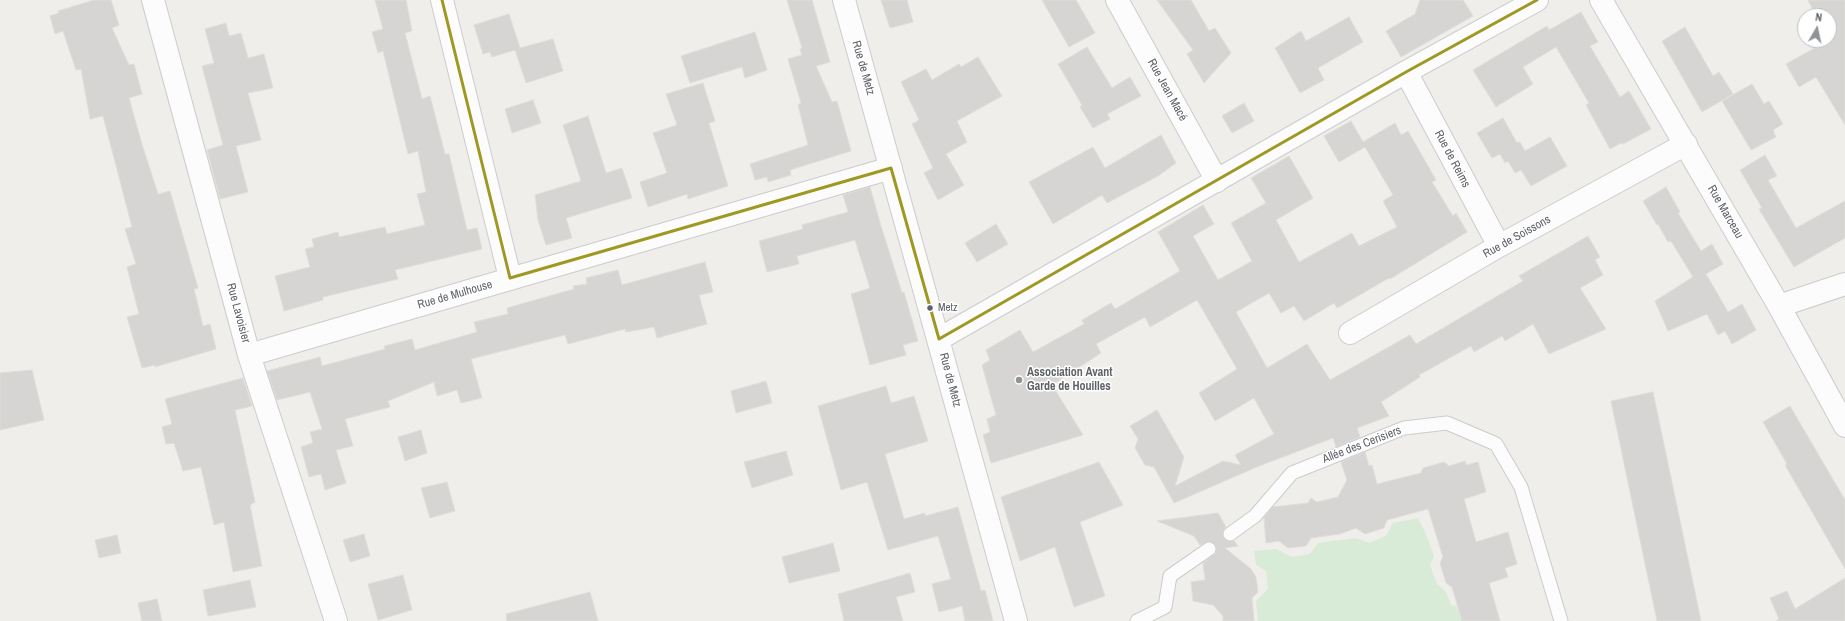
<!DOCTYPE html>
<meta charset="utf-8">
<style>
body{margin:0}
#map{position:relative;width:1845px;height:621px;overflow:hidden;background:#efeeea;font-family:"Archivo Narrow",sans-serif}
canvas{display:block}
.north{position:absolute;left:1797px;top:8px;width:40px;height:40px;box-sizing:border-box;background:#fff;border:1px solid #bfc1c3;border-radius:50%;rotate:9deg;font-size:11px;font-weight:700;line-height:16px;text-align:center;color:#5f6368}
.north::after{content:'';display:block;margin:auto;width:14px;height:18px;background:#919496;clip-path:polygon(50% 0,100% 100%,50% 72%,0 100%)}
</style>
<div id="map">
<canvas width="1845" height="621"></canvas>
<div class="north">N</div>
</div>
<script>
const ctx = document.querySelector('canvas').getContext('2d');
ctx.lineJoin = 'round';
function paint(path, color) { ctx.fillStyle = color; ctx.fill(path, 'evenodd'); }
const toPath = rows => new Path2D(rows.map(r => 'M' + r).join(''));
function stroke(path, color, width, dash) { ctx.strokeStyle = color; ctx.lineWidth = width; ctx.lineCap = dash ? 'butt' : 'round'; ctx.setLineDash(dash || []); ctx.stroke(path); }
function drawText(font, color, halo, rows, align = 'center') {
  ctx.font = font + ' "Archivo Narrow",sans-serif'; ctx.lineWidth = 3; ctx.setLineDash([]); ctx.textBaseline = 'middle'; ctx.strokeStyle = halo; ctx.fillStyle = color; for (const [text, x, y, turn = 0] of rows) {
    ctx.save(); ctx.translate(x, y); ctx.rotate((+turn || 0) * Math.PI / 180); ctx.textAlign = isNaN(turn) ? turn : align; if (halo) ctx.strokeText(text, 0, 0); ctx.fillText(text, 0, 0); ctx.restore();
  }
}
paint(toPath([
 [1418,518,1426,534,1434,556,1430,565,1437,584,1446,592,1452,606,1456,605,1462,621,1258,621,1256,601,1268,589,1266,571,1256,565,1254,551,1276,549,1292,557,1310,554,1318,543,1356,538,1369,543,1386,536,1393,523]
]), '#d8ebd6');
const building = toPath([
 [94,0,111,0,119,25,112,28,129,65,134,64,142,94,129,98,141,141,158,194,170,191,198,288,194,289,203,326,210,324,216,349,155,367,155,365,142,368,127,317,139,314,127,267,136,264,125,229,132,227,103,116,90,119,81,69,76,70,63,31,55,34,50,16,59,13,58,11,94,0],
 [375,0,406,0,412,31,405,33,422,99,430,96,445,154,449,154,467,230,477,228,482,249,395,270,398,279,323,297,323,300,284,311,275,276,310,267,305,249,314,247,312,239,338,232,339,237,385,227,387,234,425,225,417,194,426,192,418,151,408,154,383,51,378,53,372,32,383,29,375,0],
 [787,0,812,0,830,62,816,66,832,102,837,101,851,151,790,170,791,175,768,182,767,177,755,180,750,164,808,145,798,105,801,103,788,59,802,55,800,49,802,48,787,0],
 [881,0,907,0,913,22,890,28,881,0],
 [1042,0,1076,0,1095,33,1069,47,1042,0],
 [1157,0,1191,0,1209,31,1215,28,1231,53,1204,83,1187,54,1193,50,1157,0],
 [1420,0,1463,0,1473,16,1401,57,1386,31,1415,14,1420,0],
 [1808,0,1845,0,1845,125,1816,77,1799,87,1786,64,1829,40,1829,16,1816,16,1808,0],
 [1581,12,1598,42,1590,46,1620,97,1629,91,1651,129,1623,144,1621,143,1610,149,1586,105,1589,103,1556,47,1523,67,1533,84,1496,107,1473,70,1547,26,1549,30,1581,12],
 [509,14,520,48,553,39,563,71,526,83,515,50,492,57,490,52,483,54,474,25,509,14],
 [1349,17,1363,42,1318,68,1324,80,1300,93,1275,48,1301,31,1306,41,1349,17],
 [226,23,229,36,241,33,248,58,264,54,273,88,248,93,261,140,236,146,248,192,220,199,207,150,223,145,202,66,214,63,205,29,226,23],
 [1685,27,1713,76,1719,72,1733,94,1702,112,1662,41,1685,27],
 [755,32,767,70,745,78,742,67,690,83,681,56,755,32],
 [1087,47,1112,88,1130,77,1141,96,1107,114,1110,119,1093,128,1080,107,1082,105,1058,64,1087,47],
 [978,57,1002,96,957,121,967,142,946,154,964,185,938,200,924,173,933,168,912,124,919,120,901,82,926,69,932,80,959,64,961,67,978,57],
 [703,83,715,121,709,123,728,186,688,199,687,194,648,207,640,182,667,173,653,133,677,125,666,94,703,83],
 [1752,84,1764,104,1769,101,1783,124,1773,130,1776,137,1751,150,1722,101,1752,84],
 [533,100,541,123,512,133,505,109,533,100],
 [1244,103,1254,121,1232,133,1222,116,1244,103],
 [588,116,606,173,622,168,632,198,566,218,572,238,546,245,538,220,535,195,581,181,563,125,588,116],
 [1503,118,1517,143,1520,142,1525,151,1550,137,1567,166,1531,186,1521,170,1515,173,1508,161,1505,163,1500,154,1492,158,1477,133,1503,118],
 [1351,121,1363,142,1395,123,1401,135,1408,131,1436,180,1432,182,1453,216,1456,213,1467,232,1390,279,1389,278,1337,308,1334,303,1304,321,1294,306,1281,313,1269,293,1236,312,1267,368,1307,344,1330,380,1410,335,1416,344,1523,281,1519,276,1588,236,1600,257,1595,260,1603,275,1580,288,1606,329,1549,354,1533,324,1505,341,1502,336,1474,352,1471,346,1419,375,1420,377,1381,402,1389,416,1357,428,1360,437,1336,447,1333,438,1259,466,1174,503,1154,467,1145,465,1135,448,1138,439,1130,426,1157,410,1184,457,1175,486,1223,461,1241,465,1235,455,1274,434,1254,398,1215,421,1199,393,1237,369,1197,300,1150,327,1145,317,1096,344,1101,353,1052,385,1083,435,991,463,983,435,990,432,987,419,996,415,982,365,990,360,986,350,1020,330,1033,352,1084,324,1082,320,1111,303,1115,309,1180,271,1158,232,1203,205,1214,224,1193,236,1218,280,1252,261,1231,223,1266,203,1251,178,1289,156,1313,198,1276,220,1299,262,1352,233,1359,246,1397,227,1383,201,1393,195,1365,147,1339,162,1324,136,1351,121],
 [1161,135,1176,163,1158,176,1107,203,1102,195,1053,224,1029,182,1093,147,1105,168,1161,135],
 [1765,155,1777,176,1768,180,1796,228,1845,201,1845,238,1794,267,1759,209,1762,208,1740,170,1765,155],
 [870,187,881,226,902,293,904,292,918,341,903,345,906,355,870,365,851,294,870,288,855,240,797,256,799,264,767,272,759,241,803,229,802,225,848,212,843,195,870,187],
 [1666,187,1680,212,1678,213,1701,251,1712,244,1723,264,1706,274,1728,312,1742,304,1756,330,1732,344,1725,331,1718,335,1707,314,1668,331,1655,301,1693,277,1671,241,1668,242,1658,224,1657,225,1643,201,1666,187],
 [996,224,1008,244,977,262,965,243,996,224],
 [705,262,713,292,699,295,707,324,657,338,654,327,626,332,625,329,568,344,565,335,471,359,482,398,461,403,457,390,437,396,434,382,388,401,390,407,345,419,353,446,336,450,346,483,325,490,321,474,309,477,301,447,313,443,310,432,322,429,310,392,277,400,267,371,320,357,322,366,385,349,384,346,412,339,415,350,477,332,474,322,508,314,507,308,574,289,573,286,587,284,586,278,618,270,622,285,705,262],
 [32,370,44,420,0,430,0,373,32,370],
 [243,378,252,406,235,410,255,502,250,505,262,566,233,572,224,522,214,525,201,467,183,471,174,443,166,444,162,427,172,424,165,399,243,378],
 [766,381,772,403,736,413,731,391,766,381],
 [886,386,891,403,914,396,928,441,885,454,904,519,925,513,925,516,958,507,981,591,985,590,993,621,965,621,962,606,939,612,932,584,951,579,938,536,888,550,867,482,841,490,818,406,886,386],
 [1653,392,1691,573,1701,621,1657,621,1611,401,1653,392],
 [1790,406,1845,500,1845,569,1785,465,1787,464,1763,422,1790,406],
 [421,430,427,453,405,461,398,437,421,430],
 [786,451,793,475,752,488,744,462,786,451],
 [1365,452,1369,466,1372,465,1377,484,1421,473,1423,468,1444,462,1449,466,1465,461,1466,465,1478,462,1486,492,1464,499,1476,542,1508,532,1517,564,1505,568,1508,577,1489,583,1500,621,1462,621,1452,587,1446,583,1440,563,1443,557,1428,509,1387,520,1384,528,1365,534,1356,528,1340,534,1311,538,1306,546,1288,548,1279,541,1266,543,1264,518,1273,507,1308,503,1311,498,1317,502,1338,497,1347,480,1341,462,1365,452],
 [1099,462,1123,505,1080,522,1105,596,1074,607,1055,547,1020,561,1001,497,1099,462],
 [447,482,455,511,430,518,421,488,447,482],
 [1218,513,1226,527,1223,531,1223,538,1227,541,1234,541,1238,546,1225,548,1251,569,1256,577,1258,592,1252,598,1254,621,1223,621,1223,616,1213,605,1193,601,1191,582,1205,580,1203,563,1216,553,1216,545,1209,541,1200,545,1194,536,1157,521,1218,513],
 [364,534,370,556,350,562,343,540,364,534],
 [117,535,121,553,99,558,95,540,117,535],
 [833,543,840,571,789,583,782,557,833,543],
 [910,573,915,592,896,597,903,621,844,621,838,594,910,573],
 [403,575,412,610,378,620,368,584,403,575],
 [1845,578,1845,621,1776,621,1779,619,1770,598,1787,591,1795,609,1845,578],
 [250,580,256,607,208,616,203,590,250,580],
 [590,592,598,621,507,621,506,614,590,592],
 [157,599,162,621,142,621,138,603,157,599]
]);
paint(building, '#d6d5d3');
stroke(building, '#deddd9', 1);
const lane = toPath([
 [1230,534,1255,516,1292,473,1404,428,1447,423,1496,444,1521,487,1561,621],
 [1137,621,1165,607,1170,576,1209,549]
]);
const street = toPath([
 [153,0,249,355,336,621],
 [442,0,510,278],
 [844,0,1016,621],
 [1117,0,1217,181],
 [1601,0,1779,306,1845,426],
 [1406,72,1499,246],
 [1779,306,1845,284],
 [1350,333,1499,246,1686,144],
 [939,339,1406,72,1537,0],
 [249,355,891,168]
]);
stroke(lane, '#cbcccc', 15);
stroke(street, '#cbcccc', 24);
stroke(lane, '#fdfcfc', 13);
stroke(street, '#fdfcfc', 22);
stroke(toPath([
 [442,0,510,278,891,168,939,339,1406,72,1537,0]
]), '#9f9822', 3);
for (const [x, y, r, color] of [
 [930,308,3.5,"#5f6368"],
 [1019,380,4,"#919496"]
]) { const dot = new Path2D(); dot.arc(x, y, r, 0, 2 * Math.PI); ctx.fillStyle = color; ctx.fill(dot); stroke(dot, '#fff', 1.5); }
drawText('11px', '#5f6368', '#fff', [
 ["Metz",938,308]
], 'left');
drawText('12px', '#5f6368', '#fff', [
 ["Rue de Metz",863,68,74],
 ["Rue Jean Macé",1167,90,61],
 ["Rue de Reims",1452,159,62],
 ["Rue Marceau",1725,212,60],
 ["Rue de Soissons",1517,237,-29],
 ["Rue de Mulhouse",455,295,-16],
 ["Rue Lavoisier",238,313,75],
 ["Rue de Metz",950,380,75],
 ["Allée des Cerisiers",1362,445,-21]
]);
drawText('bold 12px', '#5f6368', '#fff', [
 ["Association Avant",1027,373],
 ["Garde de Houilles",1027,387]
], 'left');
</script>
